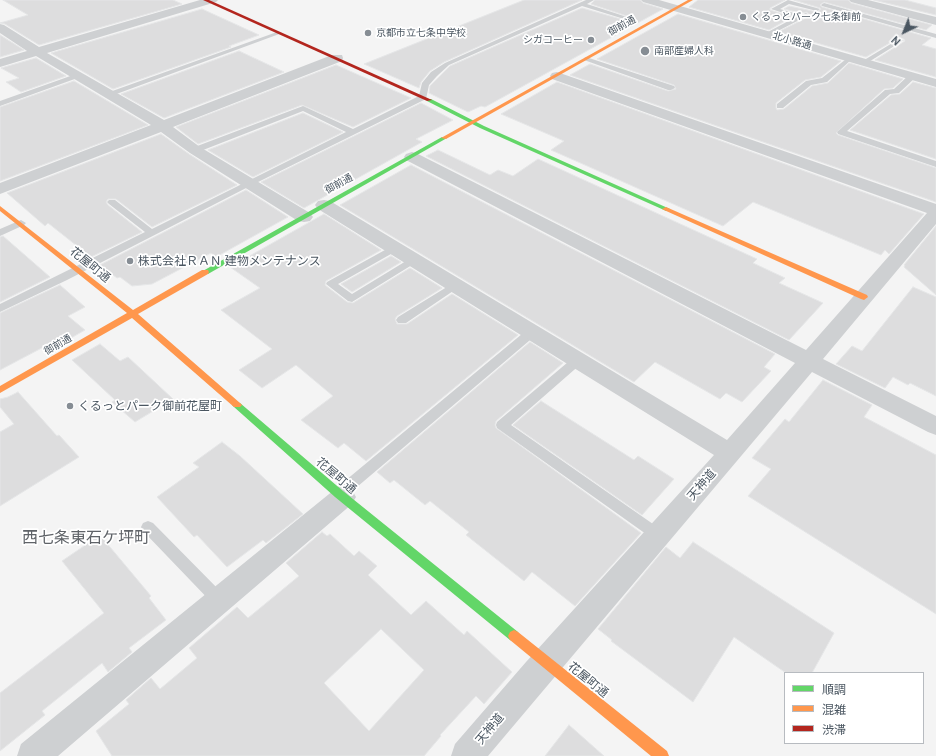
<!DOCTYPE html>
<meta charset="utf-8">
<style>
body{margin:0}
#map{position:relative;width:936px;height:756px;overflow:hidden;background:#f4f4f4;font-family:Cabin,"Noto Sans JP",sans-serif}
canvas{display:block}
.legend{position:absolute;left:784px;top:672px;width:140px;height:72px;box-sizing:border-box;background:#fff;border:1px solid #b7bbc0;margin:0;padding:5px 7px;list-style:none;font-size:12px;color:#4a5661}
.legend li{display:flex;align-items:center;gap:8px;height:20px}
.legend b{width:20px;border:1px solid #b7bbc0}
.north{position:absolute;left:884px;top:12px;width:40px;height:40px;-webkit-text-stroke:3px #fff;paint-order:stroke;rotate:223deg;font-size:11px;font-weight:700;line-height:16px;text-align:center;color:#4a5661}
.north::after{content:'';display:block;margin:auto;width:14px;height:18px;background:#4a5661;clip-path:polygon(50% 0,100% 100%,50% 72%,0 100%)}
</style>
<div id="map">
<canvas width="936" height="756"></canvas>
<ul class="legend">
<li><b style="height:5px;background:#63d668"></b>順調</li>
<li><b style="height:5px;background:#ff974d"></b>混雑</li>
<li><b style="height:5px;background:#b3261e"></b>渋滞</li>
</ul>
<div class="north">N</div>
</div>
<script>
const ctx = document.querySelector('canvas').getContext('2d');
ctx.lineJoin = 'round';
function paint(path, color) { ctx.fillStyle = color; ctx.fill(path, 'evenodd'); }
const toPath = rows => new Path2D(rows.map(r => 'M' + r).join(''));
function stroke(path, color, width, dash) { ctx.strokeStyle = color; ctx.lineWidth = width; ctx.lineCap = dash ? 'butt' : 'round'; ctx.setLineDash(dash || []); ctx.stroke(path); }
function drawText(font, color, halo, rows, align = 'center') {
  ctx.font = font + ' Cabin,"Noto Sans JP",sans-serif'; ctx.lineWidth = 3.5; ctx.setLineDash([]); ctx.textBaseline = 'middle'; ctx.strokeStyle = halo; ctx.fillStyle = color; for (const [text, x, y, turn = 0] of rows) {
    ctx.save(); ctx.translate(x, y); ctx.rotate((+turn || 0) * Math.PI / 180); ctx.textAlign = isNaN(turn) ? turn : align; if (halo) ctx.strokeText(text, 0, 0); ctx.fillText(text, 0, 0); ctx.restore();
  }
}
const building = toPath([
 [3,0,173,0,182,4,39,45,5,24,0,23,28,15,3,0],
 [524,0,582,0,444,62,430,71,421,82,419,88,364,64,524,0],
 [595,0,640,0,643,3,663,9,485,107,481,106,468,112,429,93,430,86,450,66,582,8,624,20,628,17,627,16,591,4,595,0],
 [698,0,785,0,770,8,770,10,792,17,769,30,689,7,698,0],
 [794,0,848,0,851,3,932,25,926,30,824,2,820,5,822,7,931,38,922,45,936,49,936,77,875,60,905,41,904,39,898,38,866,57,778,32,810,16,807,12,801,13,784,9,789,6,817,12,821,9,820,8,794,0],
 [874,0,905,0,936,8,936,15,874,0],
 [202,9,259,35,229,46,231,47,113,89,51,53,202,9],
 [678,14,841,61,821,77,805,80,776,103,776,108,777,110,784,109,812,86,828,83,849,63,903,79,893,88,884,89,836,133,838,135,936,168,936,202,570,75,590,64,668,91,676,89,674,85,597,59,678,14],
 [0,35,24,50,0,57,0,35],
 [239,51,284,72,164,118,121,94,239,51],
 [36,58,66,76,21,92,6,82,19,78,1,68,36,58],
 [336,65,411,98,353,127,302,105,198,144,176,127,336,65],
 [74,81,148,125,0,181,0,107,74,81],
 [557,82,924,214,889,254,885,250,881,255,753,202,723,226,551,150,564,141,501,114,557,82],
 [913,82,936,88,936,159,850,130,891,95,900,94,913,82],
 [421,103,453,120,416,139,422,142,304,208,261,182,421,103],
 [303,113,343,132,253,177,208,150,303,113],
 [161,134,189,154,237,185,152,227,116,199,108,199,106,202,108,205,142,232,91,257,48,223,45,226,7,193,161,134],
 [438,150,490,175,498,170,513,176,538,159,757,259,753,263,785,278,779,283,823,303,789,340,426,156,438,150],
 [411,165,775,354,764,367,771,371,742,402,726,393,720,399,655,362,634,382,340,205,411,165],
 [246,190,288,217,216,257,211,253,152,284,132,286,120,277,117,278,100,265,246,190],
 [324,214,381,250,326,281,325,285,347,302,353,303,410,268,442,288,397,316,395,319,397,324,407,324,452,294,518,335,366,461,344,443,338,448,301,420,333,396,296,365,262,388,239,370,272,349,221,310,260,288,230,267,324,214],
 [936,226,936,295,904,267,905,265,904,265,936,226],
 [3,236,50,277,0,302,0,237,3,236],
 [391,256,401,262,352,292,341,284,391,256],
 [60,285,85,307,68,316,85,330,57,346,53,342,0,370,0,313,60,285],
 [913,287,936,297,936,396,910,383,908,385,893,377,885,388,836,364,852,346,862,351,913,287],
 [530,342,563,363,496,421,495,425,496,428,641,533,575,606,532,572,524,581,466,535,469,532,430,501,425,505,394,480,390,483,377,472,530,342],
 [100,344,120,361,128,357,173,399,135,422,112,402,115,400,72,360,100,344],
 [823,380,872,405,864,417,936,455,936,614,748,496,771,469,752,458,785,419,789,422,823,380],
 [18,392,57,436,59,435,79,457,0,506,0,432,14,424,0,407,0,399,8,397,18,392],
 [541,401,634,460,638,456,674,479,642,515,513,425,541,401],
 [222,442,240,456,303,514,266,543,263,540,227,567,197,535,194,537,157,497,199,467,193,463,222,442],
 [322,532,327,536,330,534,354,556,359,551,377,566,368,575,411,615,426,601,464,635,467,631,512,672,484,704,476,696,440,735,441,736,424,756,112,756,96,731,129,704,126,700,151,678,160,689,197,658,189,648,237,607,248,618,299,576,286,563,322,532],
 [381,629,424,670,369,731,324,683,381,629],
 [100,535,151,596,149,598,166,620,129,648,132,652,108,672,102,663,42,711,45,715,0,751,0,693,104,613,62,561,100,535],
 [693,542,834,633,812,673,786,673,734,637,693,702,611,641,612,640,598,629,666,547,680,558,693,542],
 [569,725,604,756,545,756,569,725]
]);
paint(building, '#ddddde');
stroke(building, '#e5e6e7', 1);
paint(toPath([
 [586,0,594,0,587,4,627,17,624,19,582,6,449,65,437,76,429,85,426,99,252,185,67,280,0,312,0,304,145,232,109,204,107,202,109,200,115,200,152,229,346,132,303,111,198,152,192,152,191,150,192,148,303,106,353,129,419,96,422,83,431,72,445,63,586,0],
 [788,0,820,9,817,11,789,4,780,9,801,15,806,13,809,15,770,35,766,35,766,33,796,17,771,9,788,0],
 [824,3,936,34,936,38,822,6,821,5,824,3],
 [277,32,282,33,111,96,108,96,104,94,277,32],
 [899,39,904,40,867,63,861,62,899,39],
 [850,56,853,58,852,59,827,82,811,85,783,108,777,108,777,104,806,81,822,78,850,56],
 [586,57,674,86,675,88,671,90,668,90,584,60,584,58,586,57],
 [76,74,79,74,83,76,0,106,0,101,76,74],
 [910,74,913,74,917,76,899,93,890,94,847,131,936,161,936,167,838,134,837,132,885,90,894,89,910,74],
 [21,220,26,223,24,225,0,236,0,229,21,220],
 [394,245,398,246,399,248,398,250,338,284,352,294,411,258,415,257,420,260,352,302,348,301,326,284,327,282,394,245],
 [455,282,459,283,460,285,459,287,406,323,398,323,396,320,398,317,455,282],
 [532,328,536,329,538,332,536,335,344,498,339,500,334,498,332,494,334,490,528,329,532,328],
 [578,356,582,357,584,360,582,363,511,425,663,531,665,535,663,539,658,541,653,539,497,428,496,425,497,422,574,357,578,356],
 [148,521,153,523,225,596,228,601,225,606,220,608,215,606,143,531,141,527,143,523,148,521]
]), '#ced0d2');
paint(toPath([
 [200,0,218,0,216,2,47,53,164,120,332,55,342,55,343,58,342,61,173,127,200,147,310,213,313,217,310,221,304,222,298,221,190,153,161,132,0,194,0,183,151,125,36,56,0,67,0,59,27,51,0,33,0,24,4,25,39,47,200,0],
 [641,0,659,0,936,79,936,87,643,2,641,0],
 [849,0,868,0,936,17,936,25,851,2,849,0],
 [557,72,936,204,936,224,823,359,936,416,936,435,928,432,812,372,488,756,451,756,455,744,526,662,714,455,318,209,315,205,318,201,324,200,330,201,727,440,795,363,406,160,404,157,406,154,412,152,418,154,806,350,927,213,552,79,550,76,552,73,557,72],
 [343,486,352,490,356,497,352,504,58,756,17,756,21,744,334,490,343,486]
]), '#ced0d2');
paint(toPath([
 [427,99,431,99,484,126,670,209,666,211,664,210,480,128,427,101,427,99],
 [442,137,447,138,208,274,202,274,201,272,442,137],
 [237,402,240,403,343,491,518,632,520,636,518,640,514,642,510,640,335,497,234,407,232,405,234,403,237,402]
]), '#63d668');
paint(toPath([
 [688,0,693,0,446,139,441,138,688,0],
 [0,206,133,310,202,270,208,270,209,272,208,274,138,314,240,403,242,405,240,407,234,407,132,318,0,393,0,386,127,313,0,211,0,206],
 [666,207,867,295,868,297,864,300,861,299,664,210,662,209,666,207],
 [514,630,518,632,667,751,669,756,651,756,510,640,508,636,510,632,514,630]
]), '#ff974d');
paint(toPath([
 [203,0,209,0,432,100,427,101,203,0]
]), '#b3261e');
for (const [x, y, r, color] of [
 [743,17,4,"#868d94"],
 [368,33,4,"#868d94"],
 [591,40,4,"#868d94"],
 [645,51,5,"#868d94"],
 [130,261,4,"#868d94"],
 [70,406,4,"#868d94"]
]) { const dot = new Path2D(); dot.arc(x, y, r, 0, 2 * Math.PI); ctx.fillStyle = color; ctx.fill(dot); stroke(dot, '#fff', 1.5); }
drawText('10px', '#4a5661', '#fff', [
 ["くるっとパーク七条御前",751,17],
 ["京都市立七条中学校",376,33],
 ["シガコーヒー",583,40,"right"],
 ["南部産婦人科",654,51]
], 'left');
drawText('10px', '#4a5661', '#fff', [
 ["御前通",622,26,-29],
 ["北小路通",792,41,16],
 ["御前通",339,184,-29],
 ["御前通",58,345,-30]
]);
drawText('12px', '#4a5661', '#fff', [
 ["株式会社ＲＡＮ 建物メンテナンス",138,261],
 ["くるっとパーク御前花屋町",78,406]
], 'left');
drawText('12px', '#4a5661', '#fff', [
 ["花屋町通",90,265,39],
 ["花屋町通",336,476,40],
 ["天神道",702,485,-49],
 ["花屋町通",588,680,39],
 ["天神道",490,729,-50]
]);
drawText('16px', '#5f6368', '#fff', [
 ["西七条東石ケ坪町",86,538]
]);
</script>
